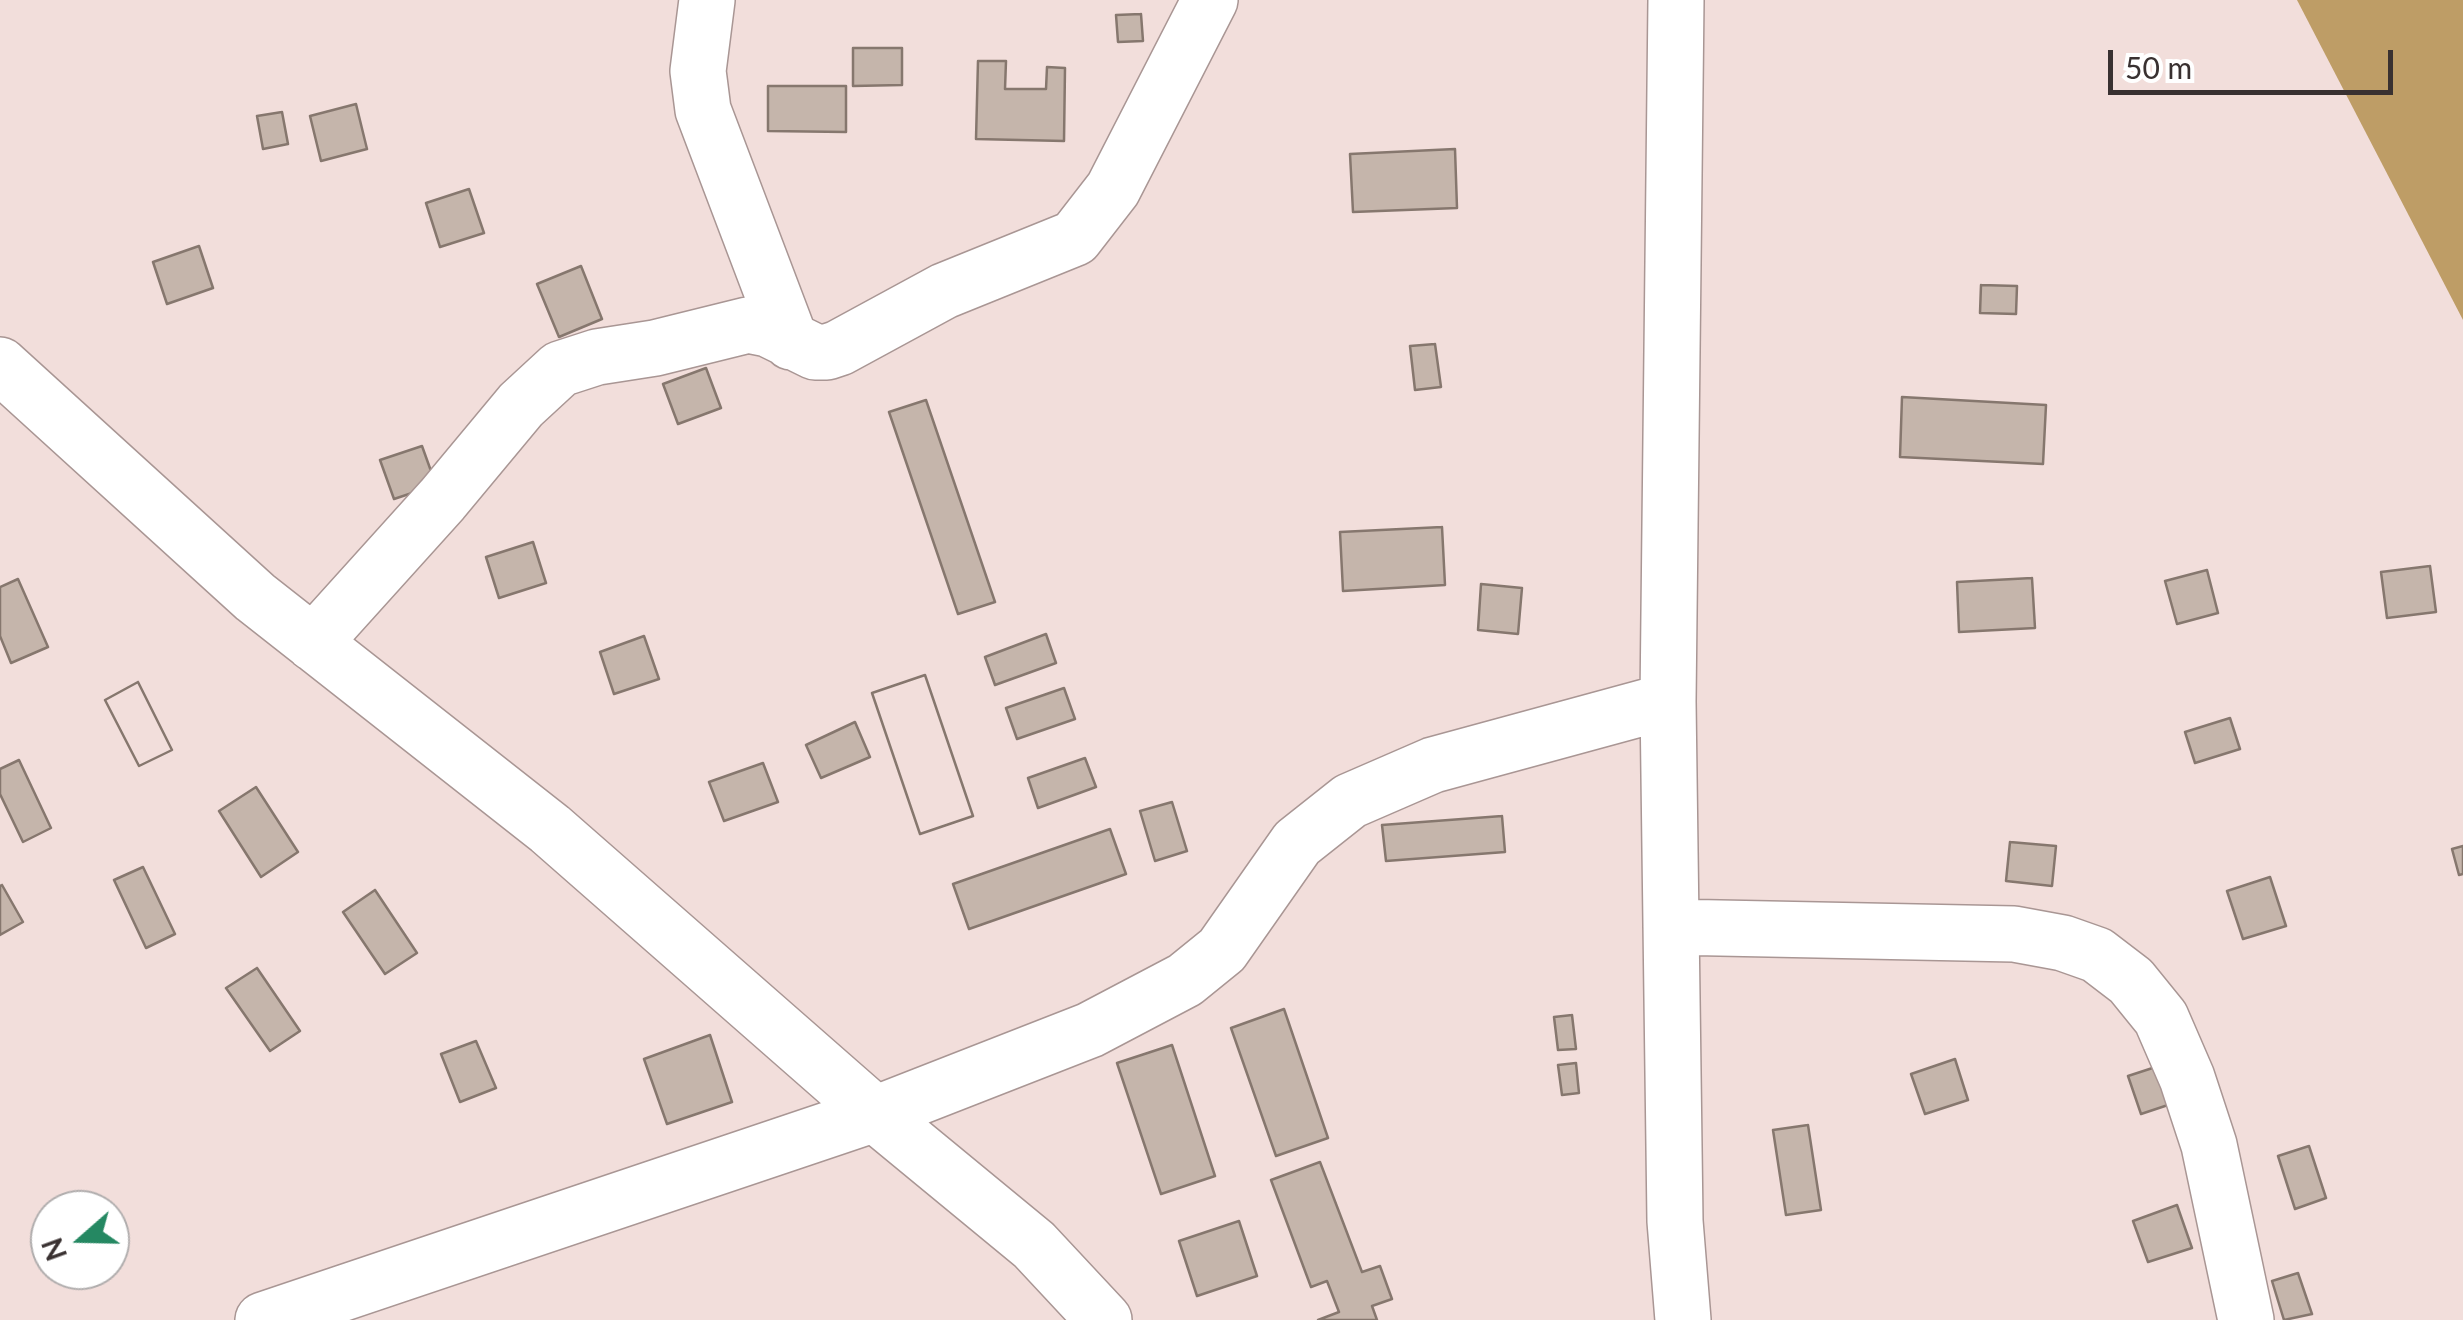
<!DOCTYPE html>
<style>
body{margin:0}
#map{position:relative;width:2463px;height:1320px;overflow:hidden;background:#f2dedb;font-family:Lato,sans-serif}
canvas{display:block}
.north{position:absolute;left:30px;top:1190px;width:100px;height:100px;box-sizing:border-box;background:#fff;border:2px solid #b0adad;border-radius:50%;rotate:250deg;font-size:28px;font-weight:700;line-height:40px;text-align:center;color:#393131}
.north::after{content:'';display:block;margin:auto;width:35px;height:45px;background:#258862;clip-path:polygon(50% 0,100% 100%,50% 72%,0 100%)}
.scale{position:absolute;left:2108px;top:50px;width:285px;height:45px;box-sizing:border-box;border:5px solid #393131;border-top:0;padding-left:12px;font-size:30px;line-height:35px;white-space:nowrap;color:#393131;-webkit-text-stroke:8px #fff;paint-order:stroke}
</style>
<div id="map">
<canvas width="2463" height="1320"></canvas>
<div class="north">N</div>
<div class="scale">50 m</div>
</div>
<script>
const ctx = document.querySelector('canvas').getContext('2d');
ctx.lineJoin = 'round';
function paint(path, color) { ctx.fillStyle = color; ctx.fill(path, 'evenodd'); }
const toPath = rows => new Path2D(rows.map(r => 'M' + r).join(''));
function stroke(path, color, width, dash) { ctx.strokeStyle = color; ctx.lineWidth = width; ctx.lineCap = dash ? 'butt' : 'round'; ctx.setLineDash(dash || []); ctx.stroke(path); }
paint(toPath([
 [2297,0,2463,0,2463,320]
]), '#be9d66');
const building = toPath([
 [1141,14,1143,41,1118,42,1116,15,1141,14],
 [853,48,902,48,902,85,853,86,853,48],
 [978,61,1006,61,1005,89,1046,89,1047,67,1065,68,1064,141,976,139,978,61],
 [768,86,846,86,846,132,768,131,768,86],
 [356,104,367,149,321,161,310,116,356,104],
 [282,112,288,144,263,149,257,116,282,112],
 [1455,149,1457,208,1353,212,1350,154,1455,149],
 [469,189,484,233,440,247,426,203,469,189],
 [199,246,213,288,167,304,153,262,199,246],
 [581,266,602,319,559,337,537,284,581,266],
 [1981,285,2017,286,2016,314,1980,313,1981,285],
 [1435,344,1441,387,1415,390,1410,346,1435,344],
 [706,368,721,408,678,424,663,384,706,368],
 [1902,397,2046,405,2043,464,1900,457,1902,397],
 [926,400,995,602,958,614,889,412,926,400],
 [422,446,436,485,394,499,380,460,422,446],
 [1442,527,1445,585,1343,591,1340,532,1442,527],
 [533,542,546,583,499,598,486,557,533,542],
 [2430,566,2436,612,2387,618,2381,572,2430,566],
 [2207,570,2218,613,2177,624,2165,581,2207,570],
 [2032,578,2035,628,1959,632,1957,582,2032,578],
 [18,579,48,647,11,663,0,636,0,587,18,579],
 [1481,584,1522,588,1518,634,1478,630,1481,584],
 [1046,634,1056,663,995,685,985,657,1046,634],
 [644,636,659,679,614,694,600,652,644,636],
 [925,675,973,816,920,834,872,693,925,675],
 [925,675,973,816,920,834,872,693,925,675],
 [138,682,172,750,139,766,105,700,138,682],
 [138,682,172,750,139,766,105,700,138,682],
 [1064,688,1075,719,1017,739,1006,708,1064,688],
 [2230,718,2240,749,2195,763,2185,732,2230,718],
 [855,722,870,757,821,778,806,745,855,722],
 [1085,758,1096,787,1038,808,1028,778,1085,758],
 [19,760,51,828,23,842,0,794,0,769,19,760],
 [763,763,778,802,724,821,709,782,763,763],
 [256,787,298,852,261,877,219,811,256,787],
 [1172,802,1187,851,1155,861,1140,811,1172,802],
 [1502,816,1505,852,1386,861,1382,825,1502,816],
 [1110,829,1126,874,969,929,953,884,1110,829],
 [2010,842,2056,846,2052,886,2006,881,2010,842],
 [2463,846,2463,874,2459,875,2452,849,2463,846],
 [143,867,175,934,146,948,114,880,143,867],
 [2270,877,2286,926,2243,939,2227,891,2270,877],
 [2,885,23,922,0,935,0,886,2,885],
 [375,890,417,953,385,974,343,912,375,890],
 [257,968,300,1031,270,1051,226,988,257,968],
 [1284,1009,1328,1138,1276,1156,1231,1028,1284,1009],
 [1572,1015,1576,1049,1558,1050,1554,1017,1572,1015],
 [710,1035,732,1102,667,1124,644,1059,710,1035],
 [476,1041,496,1088,460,1102,441,1054,476,1041],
 [1172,1045,1215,1176,1161,1194,1117,1063,1172,1045],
 [1955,1059,1968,1100,1925,1114,1911,1074,1955,1059],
 [2174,1061,2186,1099,2141,1114,2128,1076,2174,1061],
 [1576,1063,1579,1093,1562,1095,1558,1065,1576,1063],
 [1808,1125,1821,1210,1786,1215,1773,1130,1808,1125],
 [2309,1146,2326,1198,2295,1209,2278,1156,2309,1146],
 [1320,1162,1362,1272,1380,1266,1392,1299,1372,1306,1377,1320,1318,1320,1339,1312,1327,1281,1311,1287,1271,1180,1320,1162],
 [2177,1205,2192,1248,2148,1262,2133,1221,2177,1205],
 [1239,1221,1257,1276,1197,1296,1179,1241,1239,1221],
 [2298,1273,2312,1314,2284,1320,2272,1281,2298,1273]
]);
paint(building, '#c5b5ab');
stroke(building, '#86776e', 2.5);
const minor = toPath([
 [707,0,698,71,703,110,791,342],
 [1676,0,1668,701,1675,1221,1683,1320],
 [0,365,255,597,550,829,875,1114,1034,1245,1104,1320],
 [313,643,442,500,521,405,560,369,597,357,655,348,748,325,768,329,815,352,827,352,839,348,944,291,1075,238,1113,189,1210,0],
 [1671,927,2014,934,2063,943,2097,955,2131,981,2161,1018,2187,1078,2209,1145,2246,1320],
 [263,1320,875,1114,1090,1030,1185,980,1222,950,1297,843,1350,801,1433,765,1668,701]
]);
stroke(minor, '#a99694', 58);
stroke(minor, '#fff', 55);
</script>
